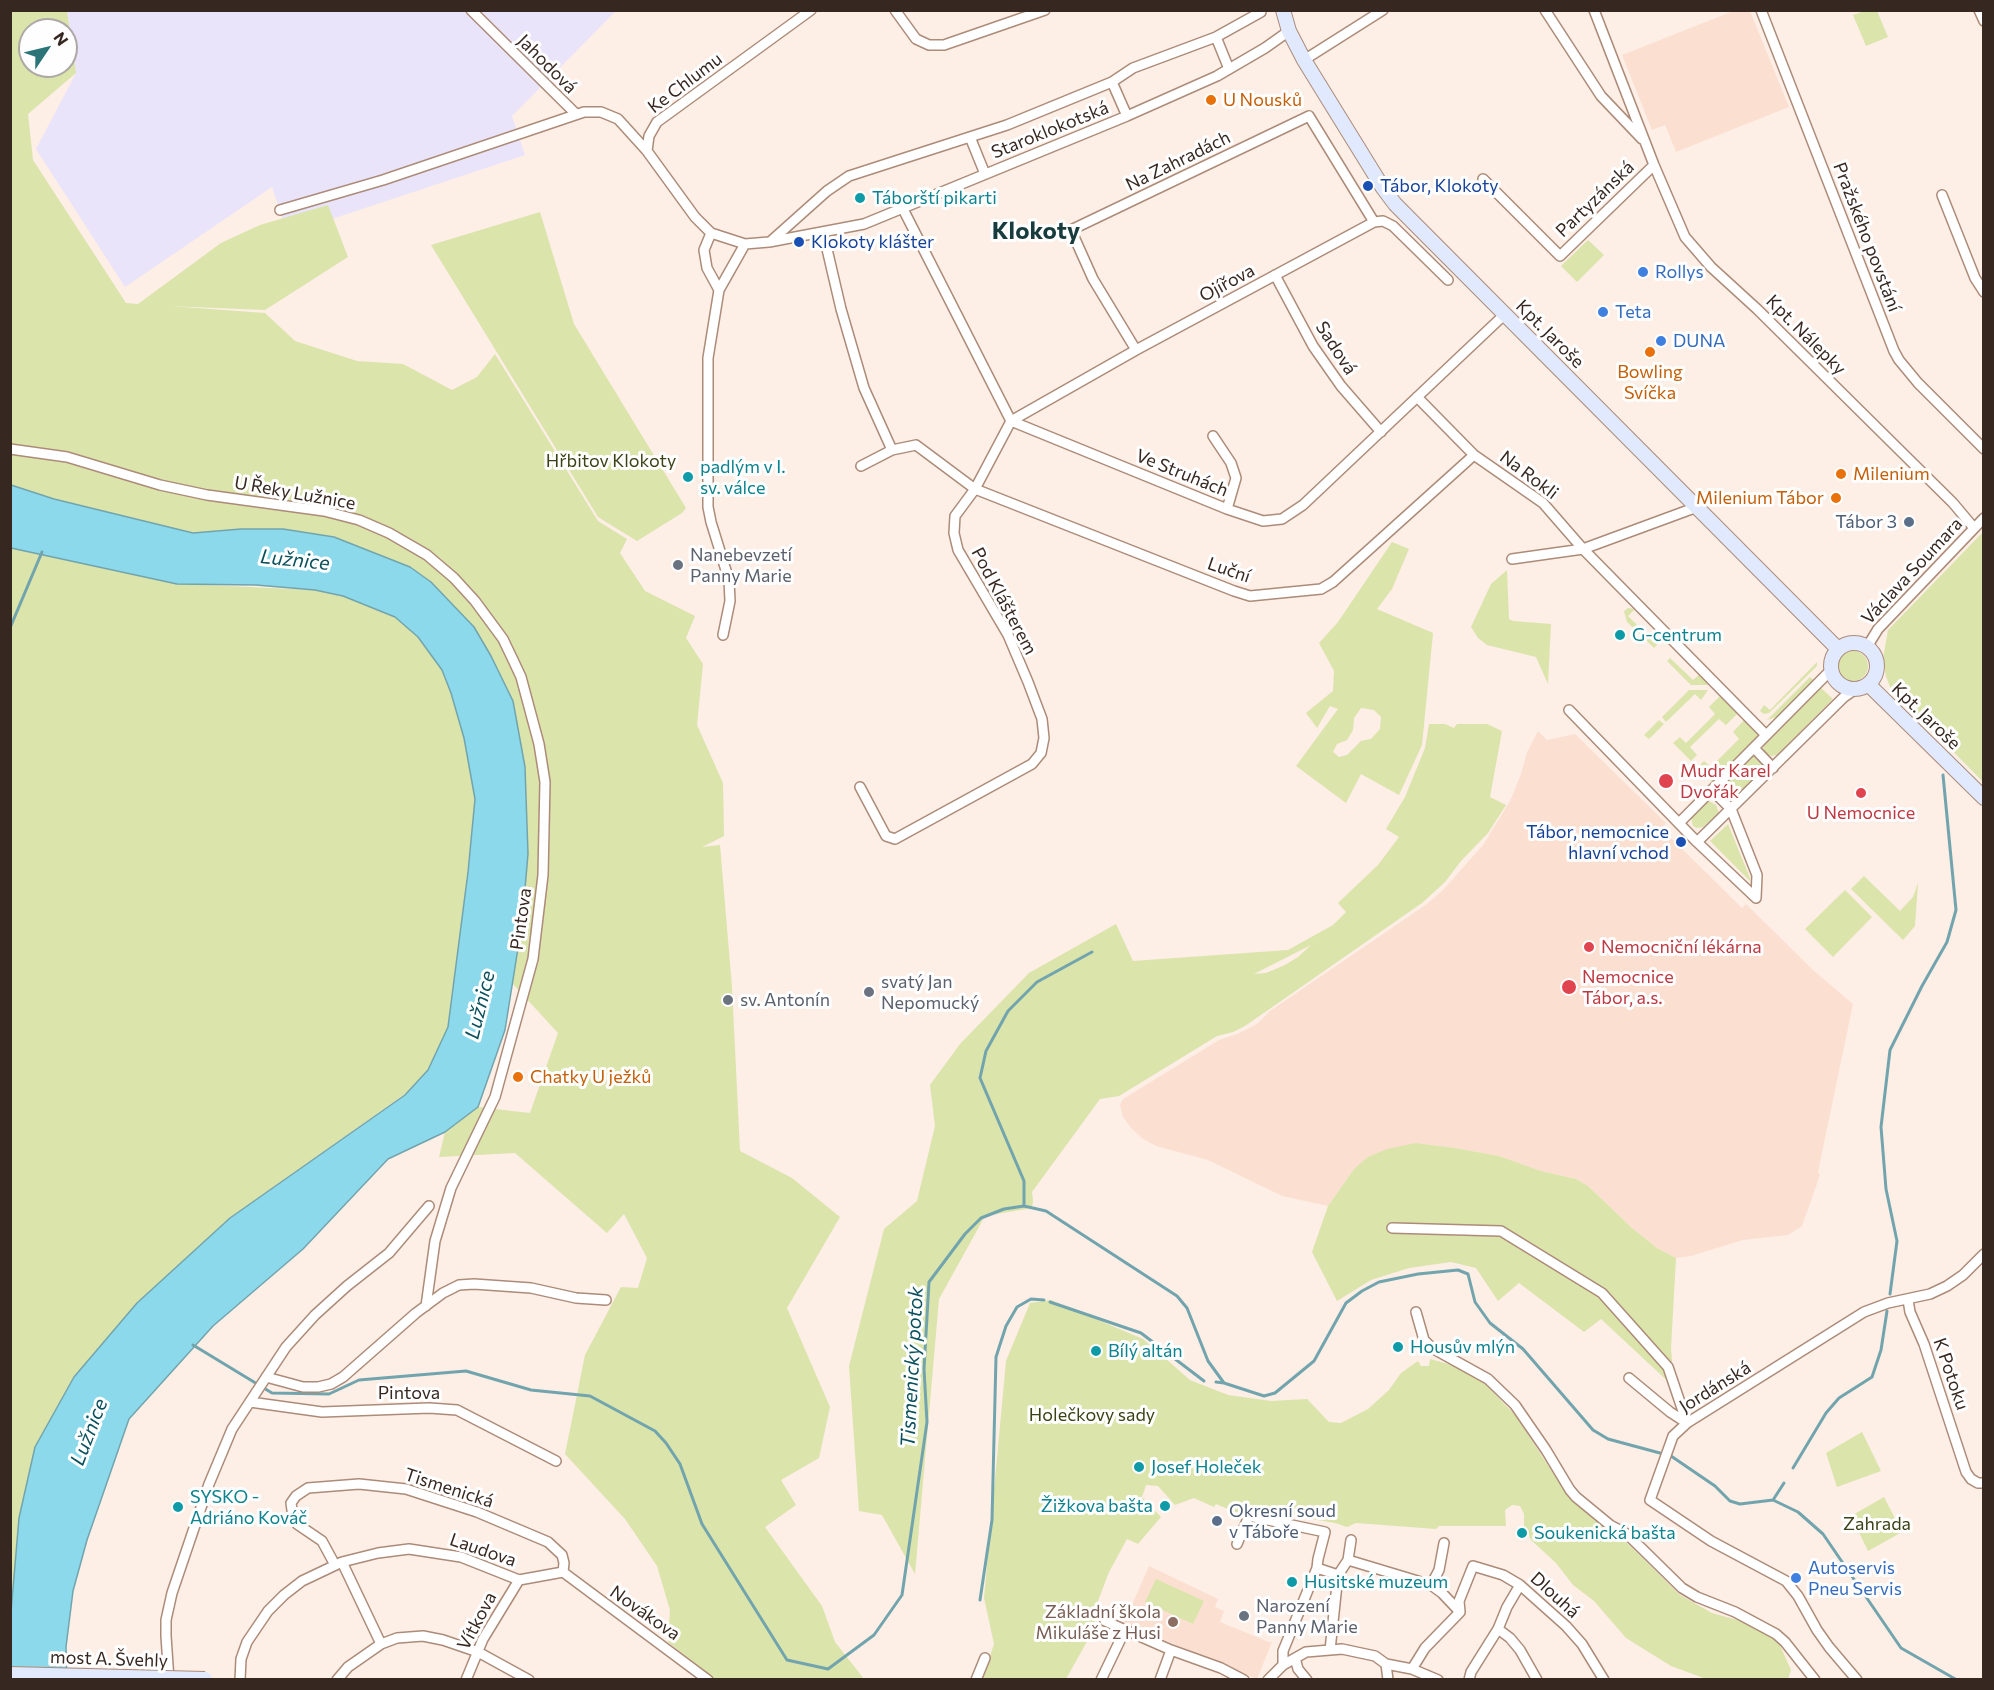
<!DOCTYPE html>
<meta charset="utf-8">
<style>
body{margin:0}
#map{position:relative;width:1994px;height:1690px;overflow:hidden;background:#fdeee6;font-family:Commissioner,sans-serif}
canvas{display:block}
.frame{position:absolute;inset:0;border:12px solid #362821;pointer-events:none}
.north{position:absolute;left:18px;top:18px;width:60px;height:60px;box-sizing:border-box;background:#fefefe;border:2px solid #aea8a6;border-radius:50%;rotate:55deg;font-size:16px;font-weight:700;line-height:24px;text-align:center;color:#362821}
.north::after{content:'';display:block;margin:auto;width:21px;height:27px;background:#2b7579;clip-path:polygon(50% 0,100% 100%,50% 72%,0 100%)}
</style>
<div id="map">
<canvas width="1994" height="1690"></canvas>
<div class="frame"></div>
<div class="north">N</div>
</div>
<script>
const ctx = document.querySelector('canvas').getContext('2d');
ctx.lineJoin = 'round';
function paint(path, color) { ctx.fillStyle = color; ctx.fill(path, 'evenodd'); }
const toPath = rows => new Path2D(rows.map(r => 'M' + r).join(''));
function stroke(path, color, width, dash) { ctx.strokeStyle = color; ctx.lineWidth = width; ctx.lineCap = dash ? 'butt' : 'round'; ctx.setLineDash(dash || []); ctx.stroke(path); }
function drawText(font, color, halo, rows, align = 'center') {
  ctx.font = font + ' Commissioner,sans-serif'; ctx.lineWidth = 6; ctx.setLineDash([]); ctx.textBaseline = 'middle'; ctx.strokeStyle = halo; ctx.fillStyle = color; for (const [text, x, y, turn = 0] of rows) {
    ctx.save(); ctx.translate(x, y); ctx.rotate((+turn || 0) * Math.PI / 180); ctx.textAlign = isNaN(turn) ? turn : align; if (halo) ctx.strokeText(text, 0, 0); ctx.fillText(text, 0, 0); ctx.restore();
  }
}
paint(toPath([
 [67,11,616,11,512,116,525,155,332,219,328,206,283,220,272,187,125,287,36,149,76,73]
]), '#e9e4fa');
paint(toPath([
 [1736,10,1750,11,1789,107,1676,152,1665,125,1652,130,1622,55],
 [1538,731,1547,740,1575,734,1666,823,1662,829,1742,908,1746,904,1813,970,1853,1004,1818,1172,1820,1175,1802,1226,1788,1235,1743,1240,1691,1256,1676,1258,1657,1248,1632,1228,1588,1186,1576,1179,1541,1171,1499,1156,1455,1148,1416,1143,1354,1169,1328,1206,1282,1196,1208,1160,1156,1146,1143,1139,1132,1129,1123,1117,1120,1105,1123,1099,1219,1040,1237,1034,1257,1024,1270,1011,1427,904,1443,890,1483,845,1510,801,1521,774,1527,752],
 [1149,1566,1218,1599,1215,1607,1224,1611,1220,1622,1269,1642,1272,1642,1257,1679,1124,1623]
]), '#fbe0d2');
paint(toPath([
 [11,11,67,11,76,73,28,114,33,160,126,303,138,304,221,243,260,225,328,205,348,257,265,310,169,306,265,313,295,341,357,361,403,364,452,390,477,377,495,354,598,521,627,539,620,553,645,591,695,616,686,638,703,664,697,725,723,783,724,836,702,847,720,845,732,987,740,1151,792,1178,840,1217,787,1308,830,1407,819,1458,781,1480,796,1505,765,1527,822,1606,835,1642,864,1679,714,1679,668,1642,670,1610,657,1566,625,1519,565,1454,585,1355,621,1287,638,1288,647,1258,624,1214,607,1233,515,1153,439,1157,445,1132,478,1107,530,1113,558,1033,512,983,522,923,528,854,527,832,431,582,410,567,334,537,283,529,241,529,193,533,54,499,11,485],
 [30,30,66,30,66,66,30,66],
 [1865,11,1877,11,1888,37,1866,46,1853,15],
 [540,212,574,324,686,508,682,513,637,541,598,517,431,245],
 [1588,240,1604,255,1577,282,1561,266],
 [1983,532,1983,782,1890,687,1886,676,1883,658,1888,630],
 [1392,542,1409,549,1392,589,1377,609,1433,633,1422,745,1399,795,1361,774,1346,803,1296,766,1338,709,1330,706,1317,728,1306,713,1333,691,1334,671,1319,643,1338,622],
 [1361,708,1374,710,1381,717,1380,729,1371,739,1361,741,1347,755,1339,757,1333,752,1337,744,1347,740,1353,730,1354,718],
 [11,548,185,584,315,590,343,596,395,617,418,637,442,670,451,693,464,738,475,799,459,950,448,1027,428,1070,405,1094,230,1218,137,1303,74,1377,35,1447,19,1518,11,1612],
 [1507,570,1509,619,1513,621,1551,624,1548,684,1536,657,1487,645,1478,638,1471,627,1491,584],
 [1628,608,1635,609,1628,616,1657,645,1654,648,1627,622,1624,611],
 '1838 666a15 15 0 1 1 30 0a15 15 0 1 1-30 0Z',
 [1670,658,1693,680,1700,674,1708,685,1691,685,1667,661],
 [1817,662,1817,666,1769,713,1764,714,1760,711,1764,705,1770,710],
 [1810,677,1814,680,1777,717,1767,720],
 [1820,687,1833,699,1777,755,1771,756,1765,753,1763,746,1764,743],
 [1689,690,1708,690,1701,700,1695,694,1666,722,1662,717],
 [1721,695,1739,712,1726,725,1719,719,1690,747,1697,755,1691,761,1673,743,1680,737,1686,743,1715,714,1709,707],
 [1745,719,1760,734,1712,782,1698,767,1704,761,1711,767,1739,739,1733,732],
 [1659,720,1664,724,1649,739,1644,735],
 [1429,724,1445,724,1454,728,1457,724,1487,724,1502,731,1490,797,1506,805,1488,833,1461,861,1445,882,1422,903,1245,1026,1233,1032,1217,1036,1119,1096,1100,1099,1032,1192,1033,1201,1032,1208,985,1216,939,1299,915,1574,882,1515,859,1511,849,1366,884,1229,917,1201,935,1126,930,1085,960,1044,1029,973,1116,924,1133,961,1288,950,1333,925,1346,912,1338,903,1378,865,1399,837,1386,829,1405,797,1425,748],
 [1311,945,1298,957,1285,965,1266,973,1254,974],
 [1752,755,1764,768,1733,799,1727,797,1720,786],
 [1707,800,1716,805,1719,813,1703,827,1697,828,1693,826,1691,817],
 [1728,824,1750,878,1750,881,1710,841],
 [1864,876,1900,911,1913,897,1918,883,1915,926,1903,940,1851,889],
 [1845,890,1872,917,1833,957,1805,929],
 [1416,1143,1455,1148,1499,1156,1541,1171,1576,1179,1588,1186,1632,1228,1657,1248,1676,1258,1671,1348,1674,1387,1601,1319,1584,1332,1519,1283,1498,1301,1476,1268,1451,1262,1409,1268,1371,1280,1337,1301,1312,1252,1328,1206,1354,1169,1368,1157,1387,1149],
 [1051,1300,1143,1339,1190,1380,1228,1395,1271,1401,1307,1399,1329,1422,1341,1423,1368,1409,1389,1390,1401,1373,1418,1361,1421,1366,1429,1366,1430,1359,1462,1368,1484,1383,1516,1416,1566,1493,1585,1512,1623,1539,1680,1595,1712,1613,1748,1623,1779,1643,1791,1670,1788,1679,1709,1680,1671,1666,1626,1638,1594,1601,1573,1585,1556,1563,1531,1540,1524,1525,1524,1514,1520,1506,1512,1505,1505,1510,1506,1526,1439,1526,1436,1529,1356,1523,1347,1527,1335,1523,1312,1519,1308,1506,1300,1506,1294,1515,1235,1512,1216,1504,1214,1507,1194,1498,1175,1505,1158,1486,1146,1485,1142,1497,1161,1517,1138,1544,1127,1539,1109,1572,1096,1606,1094,1629,1066,1679,982,1680,994,1644,984,1598,1006,1361,1030,1303],
 [1862,1432,1881,1471,1837,1487,1826,1453],
 [1884,1497,1902,1532,1868,1551,1851,1516],
 [1156,1579,1204,1601,1193,1624,1145,1602]
]), '#dae4ab');
const water = toPath([
 [11,485,54,499,193,533,241,529,283,529,334,537,410,567,431,582,474,627,491,656,513,701,525,767,528,854,522,923,505,1030,478,1107,445,1132,388,1159,303,1249,213,1326,129,1419,87,1540,73,1591,66,1647,67,1680,11,1679,11,1612,19,1518,35,1447,74,1377,137,1303,230,1218,405,1095,428,1070,448,1027,468,872,475,799,464,738,451,693,442,670,418,637,395,617,343,596,315,590,256,585,177,584,11,548,11,485]
]);
paint(water, '#8bd9ea');
stroke(water, '#72a4ae', 1.5);
stroke(toPath([
 [10,628,42,552],
 [1024,1206,1024,1181,980,1078,986,1051,1008,1011,1037,982,1092,952],
 [1890,1294,1897,1241,1886,1189,1881,1127,1890,1050,1922,986,1947,942,1956,910,1943,775],
 [1050,1302,1141,1333,1204,1381],
 [193,1345,272,1393,329,1394,359,1380,466,1371,531,1390,590,1396,655,1431,666,1443,680,1464,702,1524,787,1660,828,1669,874,1635,902,1595,927,1422,924,1369,929,1282,965,1234,981,1218,1004,1209,1024,1206,1046,1211,1177,1296,1187,1308,1208,1361,1224,1383,1264,1396,1275,1393,1314,1361,1346,1303,1362,1291,1379,1282,1418,1274,1458,1270,1468,1274,1475,1302,1490,1323,1523,1349,1593,1430,1608,1439,1671,1456,1715,1486,1730,1501,1740,1504,1773,1500,1798,1512,1823,1534,1901,1648,1957,1680],
 [1216,1382,1224,1383],
 [1793,1468,1826,1413,1839,1398,1872,1377,1881,1350,1887,1311],
 [1773,1500,1784,1483],
 [980,1600,992,1520,996,1357,1006,1326,1017,1307,1031,1299,1044,1300]
]), '#72a4ae', 3);
const street = toPath([
 [471,10,576,114],
 [811,10,657,122,649,136,647,151,695,217,711,233,745,244,769,242,864,224,1127,116,1217,76,1265,48,1289,31],
 [895,10,916,39,929,45,944,45,1045,10],
 [1545,10,1601,96,1642,139],
 [1594,10,1654,165,1685,237,1711,267,1757,309,1953,503,1974,528],
 [1761,10,1894,351,1899,360,1918,383,1984,449],
 [1979,10,1984,21],
 [1216,37,1229,69],
 [1304,60,1383,10],
 [1112,82,1127,116],
 [970,137,985,174],
 [1483,179,1560,256,1654,165],
 [1942,195,1975,278,1984,292],
 [903,209,1011,421,1227,509,1263,521,1282,519,1303,505,1505,314],
 [280,210,383,180,584,112,601,112,618,119,647,151],
 [823,232,841,309,864,388,892,450,916,445,975,489,1234,591,1250,596,1321,589,1333,582,1474,455],
 [711,233,704,250,707,268,719,290],
 [771,241,827,191,849,176,1007,125,1112,82,1133,68,1216,37,1261,12],
 [1275,275,1313,346,1341,386,1381,432],
 [1136,350,1093,279,1071,230,1309,116,1374,222],
 [1417,397,1474,455,1543,503,1583,549,1766,735],
 [1011,421,1136,350,1374,222,1383,221,1393,226,1448,280],
 [1213,436,1231,463,1236,478,1227,509],
 [10,449,67,457,160,485,207,495,324,511,359,520,389,533,427,555,454,578,475,601,503,639,514,662,521,677,539,744,545,782,543,875,533,959,495,1097,451,1188,435,1241,426,1306],
 [861,466,892,450],
 [1512,559,1583,549,1697,507],
 [723,635,730,601,729,580,711,522,708,507,708,358,719,290,745,244],
 [1867,647,1878,629,1984,518],
 [1569,710,1697,842,1756,898],
 [1754,748,1773,768],
 [860,787,886,836,895,839,1032,764,1041,753,1044,738,1042,719,1028,682,1008,635,958,550,954,533,955,516,975,489,1011,421],
 [1712,790,1731,809,1757,875,1756,898],
 [1679,823,1831,670],
 [1697,842,1844,697,1854,690],
 [1392,1228,1501,1231,1602,1293,1668,1367,1687,1423],
 [1908,1300,1910,1312,1924,1344,1966,1472,1971,1479,1978,1483,1984,1483],
 [1416,1312,1424,1340,1432,1348,1488,1379,1515,1405,1546,1450,1570,1490,1576,1497,1610,1525,1627,1534,1682,1588,1697,1597,1735,1612,1776,1634,1785,1642,1815,1680],
 [266,1377,303,1387,318,1387,331,1384,343,1377,416,1313,443,1293,459,1285,474,1284,531,1288,576,1298,606,1300],
 [1629,1378,1670,1412,1687,1423],
 [250,1402,322,1412,429,1408,457,1410,556,1461],
 [1237,1544,1249,1516,1325,1532,1318,1559,1317,1568],
 [1348,1560,1431,1585,1442,1593,1460,1612],
 [342,1562,381,1644],
 [335,1565,322,1541,297,1524,293,1517,291,1503,296,1496,308,1488,359,1484,406,1489,477,1512,548,1542,562,1555,564,1563,563,1572],
 [563,1572,708,1680],
 [1431,1585,1439,1570,1444,1543],
 [1460,1612,1459,1601,1473,1566,1503,1575,1520,1585,1566,1626,1582,1644,1604,1680],
 [1105,1621,1171,1650,1221,1668,1244,1680],
 [1498,1629,1510,1638,1520,1650,1537,1680],
 [1330,1650,1338,1575,1348,1560,1351,1540],
 [1295,1658,1298,1669,1307,1680],
 [1386,1664,1388,1680],
 [1283,1665,1283,1651,1317,1568,1338,1575],
 [1412,1669,1425,1648,1460,1612],
 [169,1680,166,1636,166,1620,172,1593,209,1484,232,1429,286,1347,315,1315,347,1286,389,1253,429,1206],
 [240,1680,241,1659,247,1642,268,1611,284,1595,302,1581,342,1562,378,1553,409,1549,461,1557,519,1580,563,1572],
 [337,1680,348,1667,381,1644,397,1638,423,1636,443,1640,478,1652,529,1680],
 [466,1680,483,1639,519,1580],
 [976,1680,985,1658],
 [1101,1680,1125,1630],
 [1160,1680,1171,1650],
 [1268,1680,1283,1665,1306,1652,1342,1649,1375,1656,1386,1664,1412,1669,1438,1680],
 [1469,1680,1471,1672,1498,1629,1507,1607,1520,1585],
 [1857,1680,1829,1647,1817,1630,1798,1596,1786,1581,1711,1541,1650,1500,1673,1436,1687,1423,1864,1312,1888,1303,1930,1294,1947,1286,1963,1275,1984,1254]
]);
const secondary = toPath([
 [1283,10,1289,31,1304,60,1383,188,1395,204,1838,649],
 '1831 666a23 23 0 1 1 46 0a23 23 0 1 1-46 0Z',
 [1869,685,1984,798]
]);
stroke(street, '#ad8b79', 12);
stroke(secondary, '#ad8b79', 16);
stroke(street, '#fff', 9);
stroke(secondary, '#e0e9fe', 14);
const secondaryBridge = toPath([
 [10,1674,205,1679]
]);
stroke(secondaryBridge, '#ad8b79', 16, []);
stroke(secondaryBridge, '#e0e9fe', 14);
for (const [x, y, r, color] of [
 [1211,100,6,"#e8710a"],
 [1368,186,6,"#1a4fb4"],
 [860,198,6,"#0f9aa8"],
 [799,242,6,"#1a4fb4"],
 [1643,272,6,"#3f7fe0"],
 [1603,312,6,"#3f7fe0"],
 [1661,341,6,"#3f7fe0"],
 [1650,352,6,"#e8710a"],
 [1841,474,6,"#e8710a"],
 [688,477,6,"#0f9aa8"],
 [1836,498,6,"#e8710a"],
 [1909,522,6,"#5c6f8a"],
 [678,565,6,"#6b7280"],
 [1620,635,6,"#0f9aa8"],
 [1666,781,8,"#e0444e"],
 [1861,793,6,"#e0444e"],
 [1681,842,6,"#1a4fb4"],
 [1589,947,6,"#e0444e"],
 [1569,987,8,"#e0444e"],
 [869,992,6,"#6b7280"],
 [728,1000,6,"#6b7280"],
 [518,1077,6,"#e8710a"],
 [1398,1347,6,"#0f9aa8"],
 [1096,1351,6,"#0f9aa8"],
 [1139,1467,6,"#0f9aa8"],
 [1165,1506,6,"#0f9aa8"],
 [178,1507,6,"#0f9aa8"],
 [1217,1521,6,"#5c6f8a"],
 [1522,1533,6,"#0f9aa8"],
 [1796,1578,6,"#3f7fe0"],
 [1292,1582,6,"#0f9aa8"],
 [1244,1616,6,"#6b7280"],
 [1173,1622,6,"#8d6e63"]
]) { const dot = new Path2D(); dot.arc(x, y, r, 0, 2 * Math.PI); ctx.fillStyle = color; ctx.fill(dot); stroke(dot, '#fefefe', 2); }
drawText('18px', '#362821', '#fefefe', [
 ["Jahodová",547,64,45],
 ["Ke Chlumu",685,83,-37],
 ["Staroklokotská",1050,130,-22],
 ["Na Zahradách",1178,161,-26],
 ["Partyzánská",1595,199,-44],
 ["Pražského povstání",1867,237,69],
 ["Ojířova",1227,283,-28],
 ["Kpt. Jaroše",1550,334,45],
 ["Kpt. Nálepky",1806,335,45],
 ["Sadová",1336,348,57],
 ["Ve Struhách",1182,473,22],
 ["Na Rokli",1529,475,37],
 ["U Řeky Lužnice",295,493,10],
 ["Luční",1229,570,19],
 ["Václava Soumara",1912,571,-47],
 ["Pod Klášterem",1004,601,62],
 ["Kpt. Jaroše",1926,716,44],
 ["Pintova",521,919,-82],
 ["K Potoku",1951,1374,71],
 ["Jordánská",1715,1387,-32],
 ["Pintova",409,1393],
 ["Tismenická",449,1488,18],
 ["Laudova",483,1550,19],
 ["Dlouhá",1555,1595,42],
 ["Novákova",645,1613,35],
 ["Vítkova",477,1621,-62],
 ["most A. Švehly",109,1659,2]
]);
drawText('18px', '#c56008', '#fefefe', [
 ["U Nousků",1223,100],
 ["Bowling",1650,372,"center"],
 ["Svíčka",1650,393,"center"],
 ["Milenium",1853,474],
 ["Milenium Tábor",1824,498,"right"],
 ["Chatky U ježků",530,1077]
], 'left');
drawText('18px', '#164399', '#fefefe', [
 ["Tábor, Klokoty",1380,186],
 ["Klokoty klášter",811,242],
 ["Tábor, nemocnice",1669,832,"right"],
 ["hlavní vchod",1669,853,"right"]
], 'left');
drawText('18px', '#0d838f', '#fefefe', [
 ["Táborští pikarti",872,198],
 ["padlým v I.",700,467],
 ["sv. válce",700,488],
 ["G-centrum",1632,635],
 ["Housův mlýn",1410,1347],
 ["Bílý altán",1108,1351],
 ["Josef Holeček",1151,1467],
 ["SYSKO -",190,1497],
 ["Adriáno Kováč",190,1518],
 ["Žižkova bašta",1153,1506,"right"],
 ["Soukenická bašta",1534,1533],
 ["Husitské muzeum",1304,1582]
], 'left');
drawText('18px', '#366cbe', '#fefefe', [
 ["Rollys",1655,272],
 ["Teta",1615,312],
 ["DUNA",1673,341],
 ["Autoservis",1808,1568],
 ["Pneu Servis",1808,1589]
], 'left');
drawText('18px', '#3c4215', '#fefefe', [
 ["Hřbitov Klokoty",611,461],
 ["Holečkovy sady",1092,1415],
 ["Zahrada",1877,1524]
]);
drawText('18px', '#4e5e75', '#fefefe', [
 ["Tábor 3",1897,522],
 ["Okresní soud",1229,1511,"left"],
 ["v Táboře",1229,1532,"left"]
], 'right');
drawText('18px', '#5b616d', '#fefefe', [
 ["Nanebevzetí",690,555],
 ["Panny Marie",690,576],
 ["svatý Jan",881,982],
 ["Nepomucký",881,1003],
 ["sv. Antonín",740,1000],
 ["Narození",1256,1606],
 ["Panny Marie",1256,1627]
], 'left');
drawText('18px', '#be3a42', '#fefefe', [
 ["Mudr Karel",1680,771],
 ["Dvořák",1680,792],
 ["U Nemocnice",1861,813,"center"],
 ["Nemocniční lékárna",1601,947],
 ["Nemocnice",1582,977],
 ["Tábor, a.s.",1582,998]
], 'left');
drawText('18px', '#785e54', '#fefefe', [
 ["Základní škola",1161,1612],
 ["Mikuláše z Husi",1161,1633]
], 'right');
drawText('italic 20px', '#0a505d', '#fefefe', [
 ["Lužnice",295,560,6],
 ["Lužnice",480,1005,-76],
 ["Tismenický potok",912,1367,-87],
 ["Lužnice",89,1432,-69]
]);
drawText('bold 24px', '#183b3d', '#fefefe', [
 ["Klokoty",1036,231]
]);
</script>
